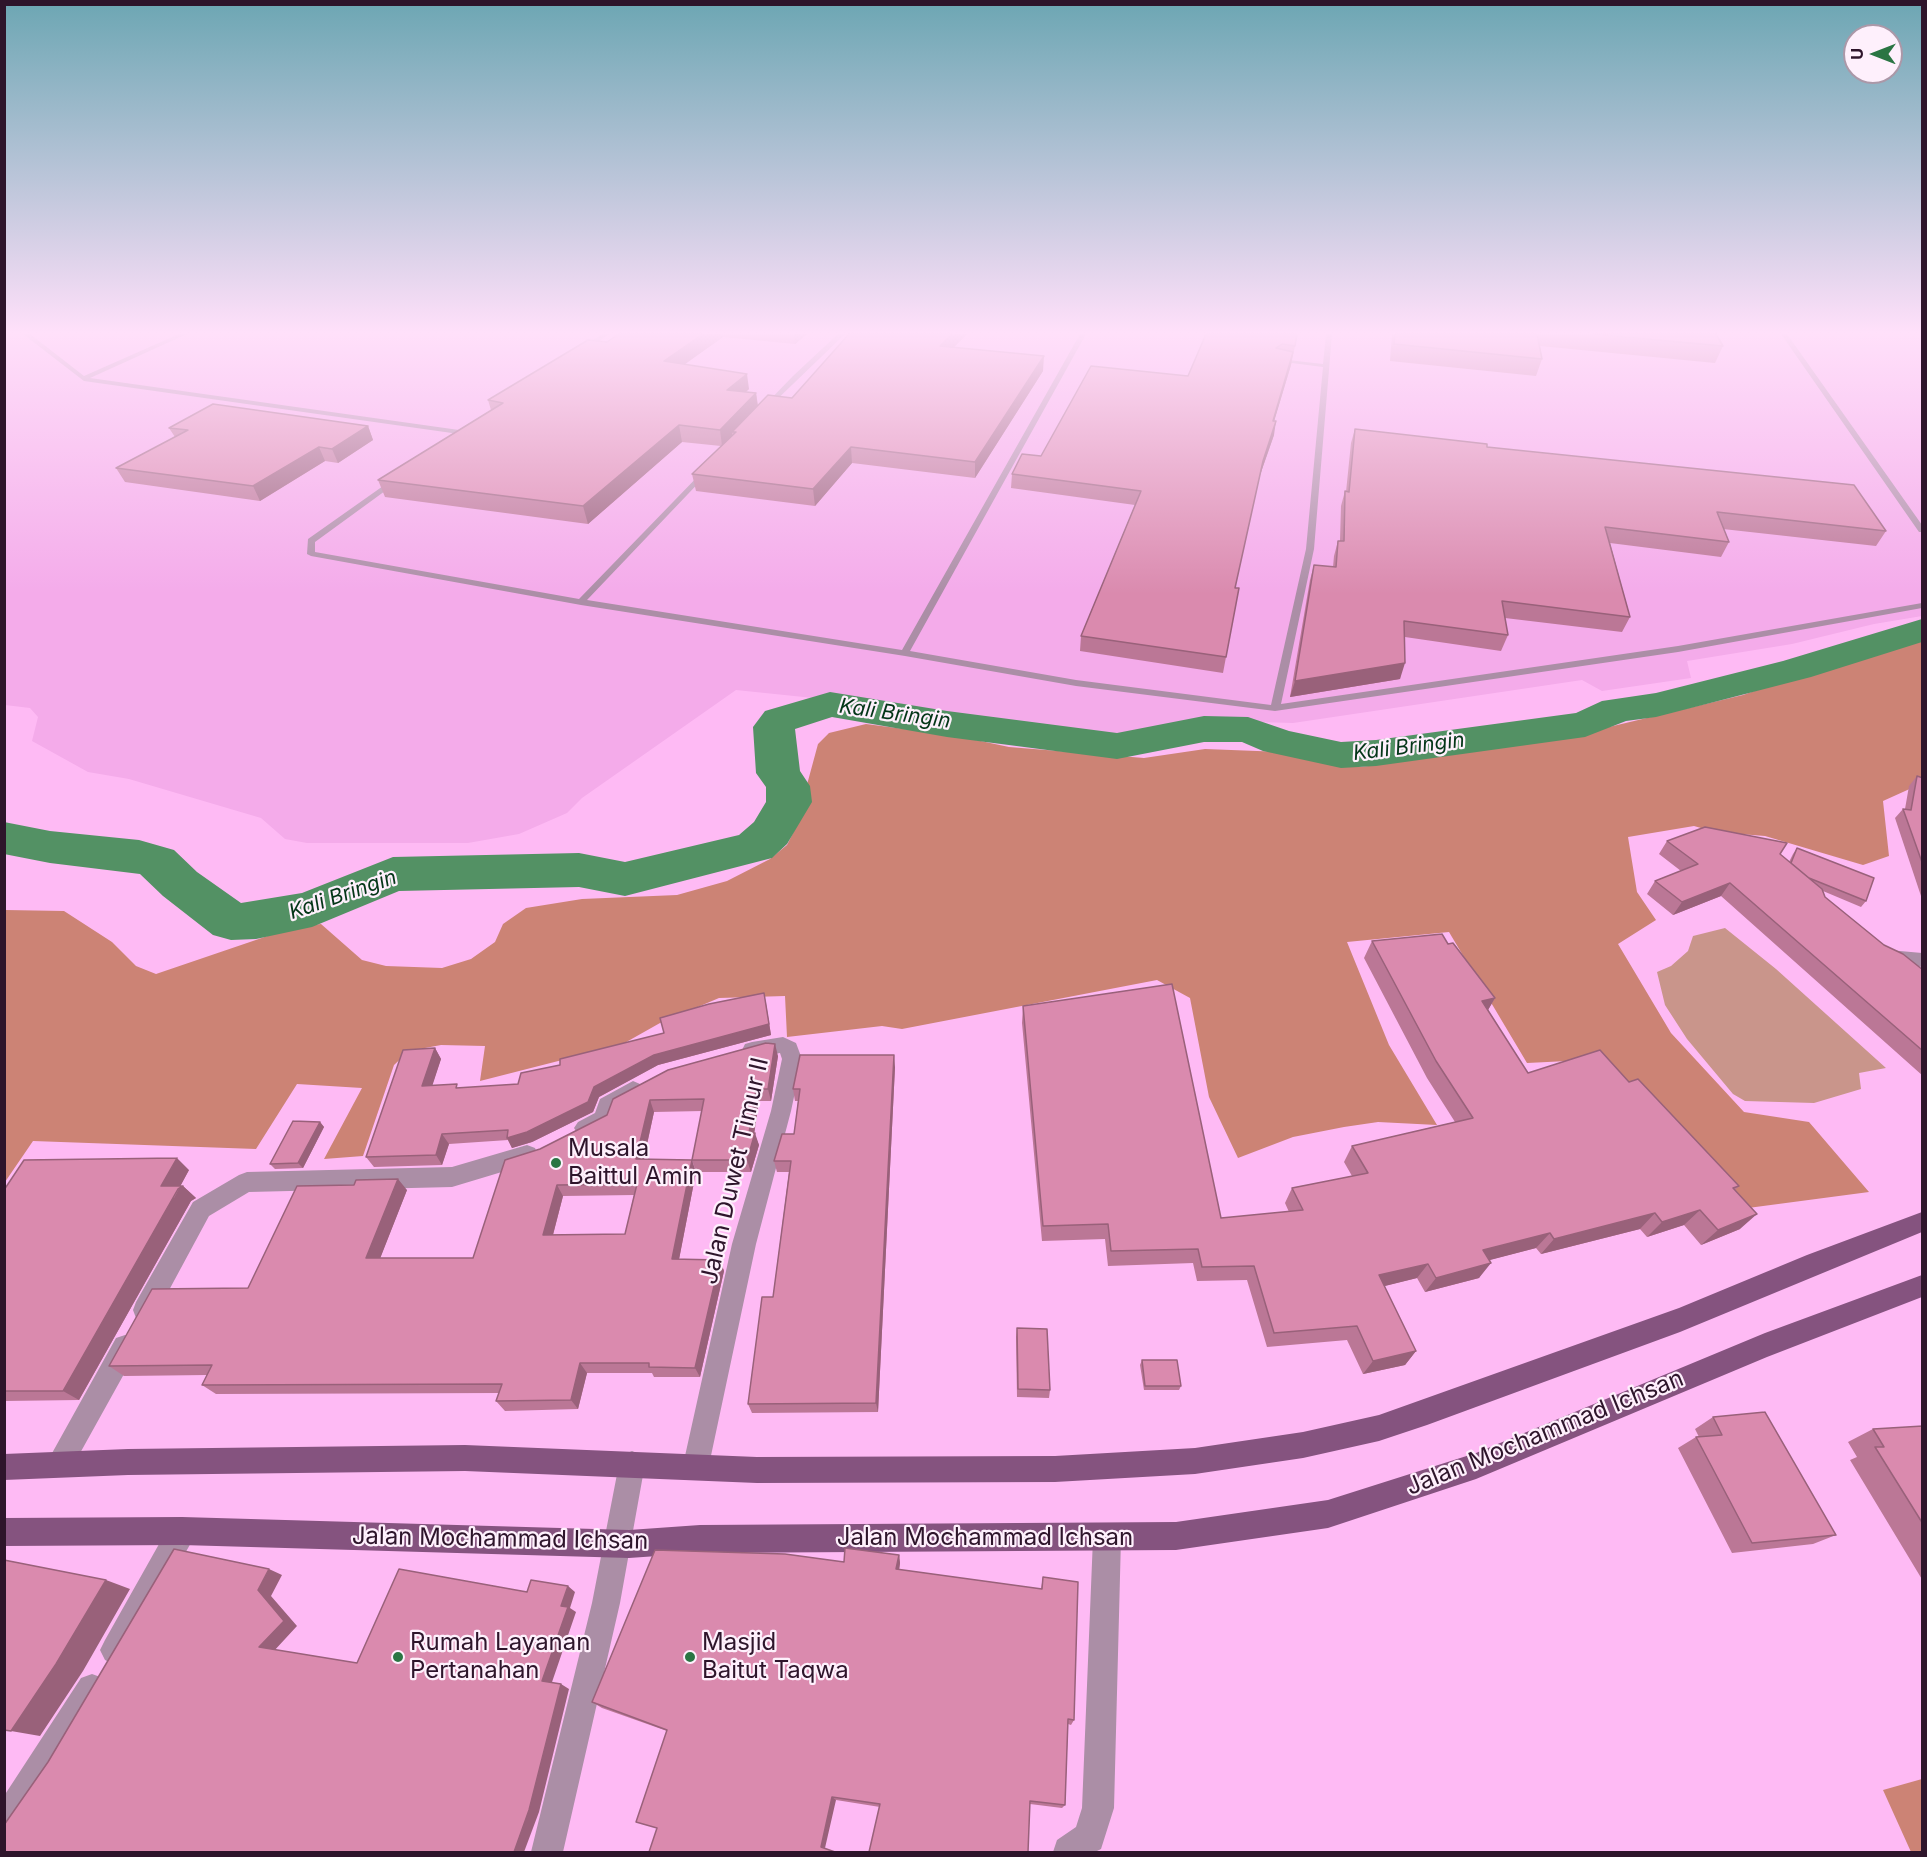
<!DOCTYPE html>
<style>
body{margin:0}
#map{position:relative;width:1927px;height:1857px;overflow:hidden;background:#febaf4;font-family:Inter,sans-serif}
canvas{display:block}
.frame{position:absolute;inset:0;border:6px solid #2e152b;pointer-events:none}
.north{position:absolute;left:1843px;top:24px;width:60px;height:60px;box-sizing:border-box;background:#fef0fc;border:2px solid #ab98a8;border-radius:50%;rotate:270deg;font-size:16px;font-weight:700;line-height:24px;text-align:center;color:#2e152b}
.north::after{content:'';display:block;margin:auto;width:21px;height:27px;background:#2a7543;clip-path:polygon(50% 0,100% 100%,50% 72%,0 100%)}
</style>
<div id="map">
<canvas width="1927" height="1857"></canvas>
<div class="frame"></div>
<div class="north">U</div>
</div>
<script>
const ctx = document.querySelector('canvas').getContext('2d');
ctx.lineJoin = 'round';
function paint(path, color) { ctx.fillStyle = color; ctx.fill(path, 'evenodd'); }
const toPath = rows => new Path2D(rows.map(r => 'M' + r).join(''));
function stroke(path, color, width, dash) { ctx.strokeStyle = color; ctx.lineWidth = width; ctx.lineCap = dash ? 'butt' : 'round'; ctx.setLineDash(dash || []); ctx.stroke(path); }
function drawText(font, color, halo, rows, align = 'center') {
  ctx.font = font + ' Inter,sans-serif'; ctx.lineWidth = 4.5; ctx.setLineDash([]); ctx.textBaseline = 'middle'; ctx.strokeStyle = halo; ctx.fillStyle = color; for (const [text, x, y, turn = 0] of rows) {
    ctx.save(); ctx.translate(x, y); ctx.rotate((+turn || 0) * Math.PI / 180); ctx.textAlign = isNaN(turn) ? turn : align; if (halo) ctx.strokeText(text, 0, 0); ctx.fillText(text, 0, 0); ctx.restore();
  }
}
paint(toPath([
 [4,334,1922,334,1922,616,1874,624,1792,644,1687,661,1691,678,1602,691,1582,680,1293,723,1222,721,1165,727,1103,741,993,726,852,702,736,690,582,798,567,813,519,834,468,843,307,843,285,839,261,818,129,779,88,772,32,741,38,717,30,708,5,705]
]), '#f4abea');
paint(toPath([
 [1725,928,1776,969,1886,1068,1859,1073,1861,1089,1814,1103,1745,1101,1733,1094,1687,1039,1665,1005,1657,972,1671,966,1688,951,1693,936]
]), '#c9958b');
paint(toPath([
 [1922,641,1922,789,1914,787,1883,801,1889,856,1863,865,1765,836,1715,832,1694,826,1628,837,1637,892,1656,920,1618,944,1671,1033,1744,1112,1809,1122,1869,1192,1748,1208,1588,1060,1527,1063,1449,932,1347,942,1389,1045,1437,1125,1378,1122,1344,1127,1293,1137,1238,1158,1209,1097,1190,998,1157,980,902,1029,882,1026,787,1037,785,996,719,998,660,1023,621,1045,480,1081,485,1046,441,1045,409,1051,394,1065,363,1156,324,1159,362,1088,297,1084,256,1149,33,1141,5,1182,5,910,64,911,112,942,136,966,156,974,294,927,321,924,362,960,386,966,442,968,471,959,495,942,503,924,526,908,582,899,677,895,727,881,770,859,787,845,795,829,818,744,829,733,866,724,957,736,1009,747,1144,758,1205,749,1283,752,1327,764,1361,767,1413,760,1495,741,1609,727,1743,695,1809,672],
 [1922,1779,1922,1852,1911,1852,1883,1790]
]), '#cc8375');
paint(toPath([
 [1922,619,1922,642,1811,677,1656,717,1626,721,1585,737,1376,766,1341,768,1263,751,1242,742,1204,742,1117,759,947,737,832,717,795,729,800,771,810,786,812,802,787,844,772,858,625,896,579,887,399,891,312,927,256,939,231,940,213,935,163,896,140,874,50,863,4,854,4,822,50,831,139,840,174,850,197,872,241,903,302,893,393,857,579,853,625,862,739,835,754,822,766,802,766,787,756,773,753,727,765,711,830,692,947,711,1117,733,1204,716,1248,717,1289,731,1341,742,1376,740,1576,713,1602,701,1656,693,1783,661,1922,619]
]), '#539164');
paint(toPath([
 [23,334,30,334,84,376,179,334,187,334,90,378,459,430,462,432,459,434,84,381,23,334],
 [602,334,609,334,585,351,581,351,581,349,602,334],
 [838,334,845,334,767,409,763,409,763,407,793,376,838,334],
 [1080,334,1086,334,910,651,1076,680,1271,705,1306,549,1323,367,1276,361,1279,359,1323,364,1326,334,1332,334,1314,549,1281,704,1678,646,1922,603,1922,608,1678,652,1275,711,1076,686,905,656,581,605,311,556,307,554,308,539,393,479,397,481,396,483,315,542,315,552,579,599,705,469,708,469,708,473,587,600,902,650,1080,334],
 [1781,334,1787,334,1922,525,1922,532,1919,532,1781,334]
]), '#ab8ea6');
paint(toPath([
 [1889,950,1922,953,1922,967,1882,962,1880,957,1882,952,1889,950],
 [783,1037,796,1043,802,1059,791,1111,756,1244,709,1465,705,1474,696,1478,687,1474,683,1465,732,1244,771,1111,782,1059,780,1053,752,1058,745,1056,742,1050,745,1044,752,1042,783,1037],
 [633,1081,640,1084,643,1090,640,1096,616,1110,611,1125,585,1137,578,1134,574,1128,578,1122,595,1113,600,1099,633,1081],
 [527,1145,535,1148,538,1155,535,1162,452,1187,249,1192,209,1216,154,1318,145,1322,136,1318,133,1310,136,1302,193,1202,239,1175,247,1172,452,1167,527,1145],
 [125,1335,134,1338,137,1347,134,1356,69,1473,60,1477,51,1473,47,1464,51,1455,116,1338,125,1335],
 [632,1451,641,1455,645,1464,620,1603,563,1852,531,1852,592,1603,619,1464,623,1455,632,1451],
 [182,1517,192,1521,196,1531,192,1541,125,1660,115,1665,105,1660,100,1650,105,1640,172,1521,182,1517],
 [1107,1524,1117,1528,1121,1538,1114,1808,1101,1849,1095,1852,1053,1852,1057,1840,1076,1827,1082,1808,1093,1538,1097,1528,1107,1524],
 [92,1674,103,1678,107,1689,103,1700,15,1837,4,1842,4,1796,81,1678,92,1674]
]), '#ab8ea6');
paint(toPath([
 [1922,1212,1922,1232,1680,1332,1427,1425,1379,1441,1303,1458,1195,1474,1055,1482,757,1483,465,1471,128,1475,4,1480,4,1454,128,1449,465,1445,757,1457,1055,1456,1195,1448,1303,1432,1379,1415,1679,1308,1807,1255,1922,1212],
 [1922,1275,1922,1297,1767,1357,1476,1479,1328,1528,1176,1550,700,1553,629,1558,182,1545,4,1546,4,1518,182,1517,629,1530,700,1525,1176,1522,1328,1500,1476,1453,1765,1333,1922,1275]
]), '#85537f');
paint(toPath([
 [619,334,807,334,795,344,723,337,684,364,749,389,746,392,756,393,758,405,792,398,849,334,967,334,953,348,1043,371,975,478,852,463,815,506,696,491,692,474,721,446,682,442,588,524,385,497,378,480,491,410,488,400,607,342],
 [1206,334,1295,346,1291,365,1274,421,1274,435,1260,475,1235,588,1226,657,1223,673,1080,651,1081,636,1135,505,1011,488,1012,474,1041,456,1188,376],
 [1392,334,1716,334,1723,346,1715,363,1540,346,1542,359,1536,376,1390,361],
 [368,426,373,440,338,463,325,461,260,501,125,482,116,468,175,437,169,428],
 [1355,429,1487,447,1886,531,1876,546,1723,529,1729,542,1721,557,1610,543,1630,617,1622,632,1505,618,1508,635,1501,651,1405,637,1400,679,1290,697,1310,580,1314,565,1333,567,1334,556,1338,541,1340,541,1341,506,1345,491,1346,492,1351,443],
 [1917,776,1923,778,1923,902,1895,818,1903,809,1905,809,1909,786],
 [1667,841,1780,854,1789,862,1793,854,1797,848,1866,901,1861,907,1823,891,1825,897,1884,945,1923,970,1923,1076,1721,896,1673,915,1647,894,1655,881,1681,871,1659,854],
 [1372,941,1448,944,1495,998,1488,1010,1528,1073,1629,1082,1739,1186,1735,1190,1740,1229,1701,1245,1684,1225,1647,1237,1640,1229,1541,1254,1536,1248,1489,1260,1479,1278,1425,1292,1417,1278,1384,1286,1416,1351,1405,1365,1363,1374,1347,1340,1267,1347,1247,1280,1197,1281,1193,1263,1108,1266,1105,1239,1042,1241,1022,1023,1023,1006,1221,1218,1289,1212,1285,1203,1292,1188,1352,1176,1344,1162,1352,1146,1455,1122,1427,1078,1364,958],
 [766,1003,771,1035,658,1065,599,1097,593,1112,532,1142,512,1148,508,1140,449,1144,442,1165,374,1167,366,1157,435,1048,441,1059,432,1085,459,1088,518,1084,560,1065,664,1033],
 [778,1056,771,1101,759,1101,754,1133,759,1145,751,1172,696,1172,692,1160,702,1111,654,1112,644,1159,696,1172,679,1259,720,1260,724,1271,700,1377,654,1377,652,1373,587,1373,578,1409,505,1411,496,1401,499,1393,216,1394,202,1385,207,1375,124,1376,109,1366,248,1288,354,1185,407,1190,380,1258,473,1258,540,1149,607,1115],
 [634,1195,625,1234,553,1235,563,1196],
 [895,1067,878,1412,752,1413,748,1404,773,1297,789,1172,777,1172,774,1161,794,1134,798,1101,795,1101,793,1089],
 [320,1122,324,1127,303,1168,275,1169,270,1164],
 [189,1170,180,1186,183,1186,196,1198,191,1201,79,1400,4,1401,4,1190],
 [1017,1328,1050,1390,1049,1398,1017,1397,1016,1337],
 [1142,1360,1181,1386,1179,1390,1144,1390,1140,1365],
 [1713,1417,1836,1535,1813,1544,1732,1553,1678,1448,1696,1437,1699,1437,1695,1429],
 [1923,1426,1923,1581,1850,1460,1857,1457,1848,1442,1873,1429],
 [899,1555,900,1563,899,1570,1041,1589,1043,1577,1074,1720,1071,1725,1068,1724,1065,1805,1062,1808,1030,1804,880,1807,836,1800,657,1828,667,1731,602,1708,592,1702,844,1562]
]), '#bb7796');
paint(toPath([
 [703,334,722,334,723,337,667,377,664,361],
 [794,334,807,334,795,344],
 [952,334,967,334,940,361,940,346],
 [1293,352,1291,365,1270,435,1273,421],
 [1044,356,1043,371,975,478,975,462],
 [747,374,749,389,730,405,727,390],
 [756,393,758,409,732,432,732,436,722,446,720,430],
 [1276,421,1274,435,1260,475,1263,461],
 [679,425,682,442,588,524,583,506],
 [368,426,373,440,338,463,332,449],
 [319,447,325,461,260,501,253,486],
 [851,447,852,463,815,506,813,489],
 [1405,663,1400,679,1290,697,1295,681],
 [1730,883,1721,896,1673,915,1682,902],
 [764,993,771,1035,658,1065,599,1097,593,1112,532,1142,512,1148,507,1138,594,1087],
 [1495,998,1485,1015,1482,1001],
 [775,1044,778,1056,771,1101,768,1089],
 [435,1048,441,1059,429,1096,422,1086],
 [894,1055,895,1067,878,1412,876,1403],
 [756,1089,759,1101,753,1142,755,1133,759,1145,751,1172,747,1160,749,1133],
 [650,1100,654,1112,641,1171,636,1159],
 [320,1122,324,1127,303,1168,298,1163],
 [442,1134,449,1144,442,1165,436,1155],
 [177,1158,189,1170,174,1198,161,1186],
 [692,1160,696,1172,677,1270,672,1259],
 [398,1179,407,1190,376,1269,366,1258],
 [557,1185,563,1196,550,1246,543,1235],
 [183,1186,196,1198,191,1201,79,1400,63,1391,178,1189],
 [1700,1210,1684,1225,1647,1237,1662,1222],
 [1655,1213,1640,1229,1541,1254,1554,1239],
 [1757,1214,1740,1229,1701,1245,1718,1230],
 [1550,1233,1536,1248,1471,1265,1483,1250],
 [720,1260,724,1271,700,1377,695,1368],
 [1491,1263,1479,1278,1425,1292,1436,1278],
 [1428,1264,1417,1278,1369,1290,1379,1275],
 [1416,1351,1405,1365,1363,1374,1373,1361],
 [580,1363,587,1373,578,1409,571,1400],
 [899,1555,900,1563,898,1577,896,1569],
 [269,1569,282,1575,271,1596,297,1626,273,1652,259,1647,258,1590],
 [106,1580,130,1589,83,1671,40,1736,11,1731],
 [568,1586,575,1592,570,1608,576,1612,551,1685,542,1681,561,1606],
 [561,1684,569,1689,539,1812,524,1852,514,1852],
 [832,1797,836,1800,825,1848,821,1847]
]), '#99617a');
const building = toPath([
 [619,334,703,334,664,361,747,374,727,390,756,393,720,430,679,425,583,506,378,480,503,403,488,400,588,340,607,342,619,334],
 [849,334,952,334,940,346,1044,356,975,462,851,447,813,489,692,474,736,432,732,432,768,395,792,398,849,334],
 [1206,334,1297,334,1295,346,1282,344,1276,348,1293,352,1273,421,1276,421,1263,461,1235,588,1239,588,1226,657,1081,636,1141,491,1012,474,1022,454,1041,456,1091,366,1188,376,1206,334],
 [1395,334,1537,334,1542,359,1394,344,1395,334],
 [1592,334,1716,334,1723,346,1592,334],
 [213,404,368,426,332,449,319,447,253,486,116,468,188,430,169,428,213,404],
 [1355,429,1487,444,1487,447,1854,485,1886,531,1717,512,1729,542,1605,527,1630,617,1502,601,1508,635,1404,621,1405,663,1295,681,1314,565,1336,567,1338,541,1344,541,1345,491,1349,492,1355,429],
 [1917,776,1923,778,1923,865,1903,809,1911,810,1917,776],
 [1705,827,1787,843,1780,854,1822,889,1825,897,1884,945,1903,954,1923,970,1923,1051,1730,883,1682,902,1655,881,1698,864,1667,841,1705,827],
 [1797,848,1874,878,1866,901,1809,878,1791,863,1797,848],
 [1442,934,1448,944,1453,943,1495,998,1482,1001,1528,1073,1600,1050,1629,1082,1638,1079,1739,1186,1733,1188,1757,1214,1718,1230,1700,1210,1662,1222,1655,1213,1554,1239,1550,1233,1483,1250,1491,1263,1436,1278,1428,1264,1379,1275,1416,1351,1373,1361,1357,1326,1274,1333,1254,1266,1202,1267,1198,1249,1111,1251,1108,1224,1043,1226,1023,1006,1172,984,1221,1218,1303,1210,1292,1188,1368,1173,1352,1146,1473,1118,1436,1061,1372,941,1442,934],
 [764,993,769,1024,654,1055,594,1087,588,1102,527,1132,507,1138,508,1130,442,1134,436,1155,366,1157,403,1050,435,1048,422,1086,457,1084,456,1088,518,1084,521,1073,560,1065,560,1059,664,1033,660,1018,709,1004,764,993],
 [766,1043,775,1044,768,1089,756,1089,749,1133,755,1133,747,1160,692,1160,704,1099,650,1100,636,1159,692,1160,672,1259,720,1260,695,1368,649,1367,649,1363,580,1363,571,1400,496,1401,502,1384,202,1385,212,1365,109,1366,152,1289,248,1288,297,1186,354,1185,356,1180,398,1179,366,1258,473,1258,505,1160,540,1149,607,1115,613,1099,668,1070,766,1043],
 [637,1184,625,1234,543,1235,557,1185,637,1184],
 [800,1055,894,1055,876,1403,748,1404,762,1297,773,1297,791,1161,774,1161,782,1134,794,1134,800,1089,793,1089,800,1055],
 [293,1121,320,1122,298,1163,270,1164,293,1121],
 [177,1158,161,1186,183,1186,178,1189,63,1391,4,1391,4,1190,24,1160,177,1158],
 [1017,1328,1047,1329,1050,1390,1018,1389,1017,1328],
 [1142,1360,1177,1360,1181,1386,1145,1386,1142,1360],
 [1765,1412,1836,1535,1752,1543,1696,1437,1722,1435,1713,1417,1765,1412],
 [1923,1426,1923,1524,1875,1447,1884,1447,1873,1429,1923,1426],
 [845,1548,899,1555,896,1569,1042,1589,1043,1577,1078,1582,1074,1720,1068,1719,1065,1805,1030,1801,1028,1852,869,1852,880,1804,832,1797,821,1847,835,1852,649,1852,657,1828,636,1822,667,1730,592,1702,655,1550,785,1554,844,1562,845,1548],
 [174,1549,269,1569,258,1590,284,1621,259,1647,357,1663,399,1569,527,1592,531,1580,568,1586,561,1606,568,1607,542,1681,561,1684,529,1810,514,1852,4,1852,4,1825,48,1762,174,1549],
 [4,1560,106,1580,56,1664,11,1731,4,1730,4,1560]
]);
paint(building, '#da8aae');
stroke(building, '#99617a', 1.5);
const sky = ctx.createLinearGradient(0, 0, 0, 594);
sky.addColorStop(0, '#6ca6b3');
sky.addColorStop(0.56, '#ffe0fa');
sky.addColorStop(1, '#ffe0fa00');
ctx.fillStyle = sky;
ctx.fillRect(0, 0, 1927, 594);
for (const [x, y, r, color] of [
 [556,1163,6,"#2a7543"],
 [398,1657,6,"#2a7543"],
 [690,1657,6,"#2a7543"]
]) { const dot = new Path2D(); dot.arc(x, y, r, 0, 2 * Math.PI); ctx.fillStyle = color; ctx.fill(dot); stroke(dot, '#fef0fc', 2); }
drawText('italic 21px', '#043618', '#fef0fc', [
 ["Kali Bringin",895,714,8],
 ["Kali Bringin",1409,747,-7],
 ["Kali Bringin",343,895,-19]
]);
drawText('24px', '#2e152b', '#fef0fc', [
 ["Musala",568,1149],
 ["Baittul Amin",568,1177],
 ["Rumah Layanan",410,1643],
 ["Pertanahan",410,1671],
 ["Masjid",702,1643],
 ["Baitut Taqwa",702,1671]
], 'left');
drawText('24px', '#2e152b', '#fef0fc', [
 ["Jalan Duwet Timur II",735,1171,-77],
 ["Jalan Mochammad Ichsan",1545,1433,-22],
 ["Jalan Mochammad Ichsan",985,1538],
 ["Jalan Mochammad Ichsan",500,1539,1]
]);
</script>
